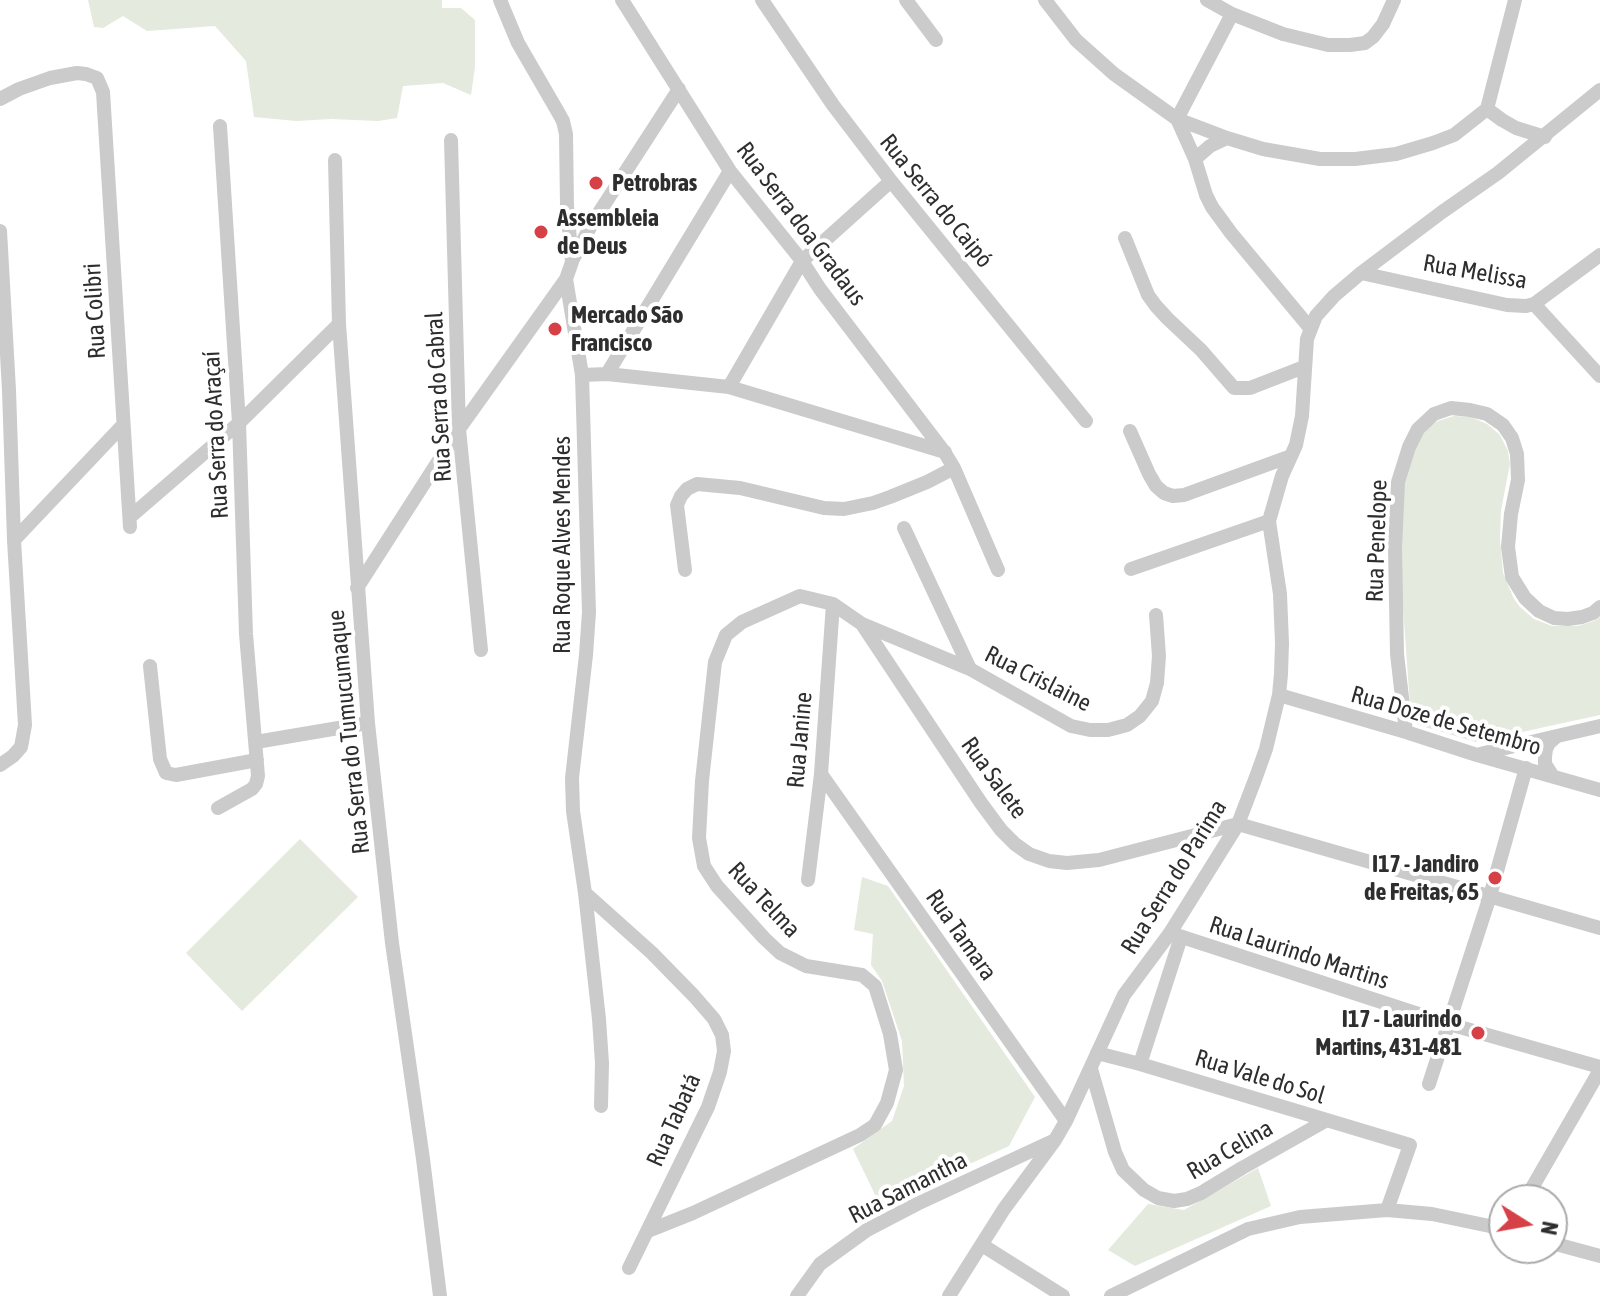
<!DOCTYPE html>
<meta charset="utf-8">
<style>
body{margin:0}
#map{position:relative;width:1600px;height:1296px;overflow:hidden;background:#fff;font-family:"Asap Condensed",sans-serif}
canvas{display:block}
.north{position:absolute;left:1488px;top:1184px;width:80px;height:80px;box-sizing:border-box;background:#fff;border:2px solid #ababab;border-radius:50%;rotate:101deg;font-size:22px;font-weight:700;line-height:32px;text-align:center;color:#2e2e2e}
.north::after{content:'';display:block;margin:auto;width:28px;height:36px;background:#d64047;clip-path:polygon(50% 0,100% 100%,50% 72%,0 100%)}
</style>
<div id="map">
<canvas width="1600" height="1296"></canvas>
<div class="north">N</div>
</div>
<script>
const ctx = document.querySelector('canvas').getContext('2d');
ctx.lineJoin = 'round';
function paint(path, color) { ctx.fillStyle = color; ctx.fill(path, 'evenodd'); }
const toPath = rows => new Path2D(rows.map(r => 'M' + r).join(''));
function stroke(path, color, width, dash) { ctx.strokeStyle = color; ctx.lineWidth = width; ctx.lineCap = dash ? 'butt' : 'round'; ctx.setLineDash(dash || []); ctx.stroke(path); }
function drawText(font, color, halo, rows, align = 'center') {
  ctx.font = font + ' "Asap Condensed",sans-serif'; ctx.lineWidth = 8; ctx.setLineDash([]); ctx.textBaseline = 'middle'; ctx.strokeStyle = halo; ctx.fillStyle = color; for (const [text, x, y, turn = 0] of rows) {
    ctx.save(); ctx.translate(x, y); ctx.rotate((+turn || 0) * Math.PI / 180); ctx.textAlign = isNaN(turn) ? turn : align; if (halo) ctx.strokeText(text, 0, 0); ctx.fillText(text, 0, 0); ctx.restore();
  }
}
paint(toPath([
 [88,0,442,0,442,8,461,8,475,20,475,67,471,95,443,83,403,86,397,118,378,121,331,119,296,121,254,117,246,61,215,26,147,31,123,16,103,28,94,27],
 [1454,416,1471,417,1487,424,1500,435,1508,451,1510,464,1501,510,1500,539,1503,573,1514,599,1520,607,1534,619,1552,626,1578,626,1594,621,1600,617,1600,715,1476,742,1415,724,1411,719,1399,551,1402,482,1419,438,1430,426,1438,421],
 [300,839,358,897,242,1011,186,953],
 [862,877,888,886,1035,1097,1009,1146,880,1205,853,1149,892,1121,904,1086,902,1041,882,981,871,965,873,934,854,930],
 [1258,1168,1271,1206,1135,1266,1108,1250,1148,1204,1184,1210]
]), '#e4eadd');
stroke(toPath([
 [500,0,518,43,558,112,563,121,566,134,567,206,572,262,566,279,582,375,589,612,586,655,572,778,573,811,585,893,599,1019,602,1063,601,1106],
 [622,0,730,171,802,261,820,289,945,453,954,468,998,570],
 [762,0,833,105,891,181,1086,421],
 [906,0,936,40],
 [1045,0,1076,40,1114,74,1177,119,1227,138,1263,149,1320,159,1355,159,1396,154,1433,143,1454,135,1487,109,1515,0],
 [1207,0,1232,14,1283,34,1328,45,1350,45,1365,43,1373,37,1383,24,1394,0],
 [0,99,19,89,50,78,77,73,86,74,97,78,103,92,130,527],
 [1487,109,1502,120,1516,128,1545,137],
 [1177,119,1195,159,1206,195,1212,207,1231,233,1310,328],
 [1177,119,1232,14],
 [451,140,459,429,481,650],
 [1195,159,1210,146,1227,138],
 [335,160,339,324,368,723,392,943,423,1159,440,1296],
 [0,231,9,390,14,540,25,725,21,747,13,756,0,765],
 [1125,238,1148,295,1156,306,1168,319,1201,350,1234,388,1250,388,1304,367],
 [572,261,593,222,679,89],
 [1361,273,1507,305,1526,306,1534,304,1600,255],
 [1534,304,1600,376],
 [607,374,730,171],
 [582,375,607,374,729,387,945,452],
 [729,387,802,261,891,181],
 [1130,431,1149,474,1156,486,1164,493,1173,496,1184,495,1291,456],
 [130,517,239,423,339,324],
 [904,528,970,669],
 [14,540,123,425],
 [1131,569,1269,521],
 [685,570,677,505,681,496,687,489,697,484,740,488,824,508,844,509,873,503,890,497,927,482,954,468],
 [357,588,459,429,566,279],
 [862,624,981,803,1001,830,1015,844,1029,854,1049,861,1067,863,1099,860,1238,824],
 [150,666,160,759,166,773,176,775,257,760],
 [1279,695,1406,732,1477,755,1600,790],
 [1406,732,1397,654,1395,548,1398,482,1409,447,1418,429,1434,414,1451,408,1470,410,1487,414,1503,425,1512,438,1517,454,1518,480,1511,514,1508,547,1512,577,1525,598,1539,611,1554,618,1568,619,1582,617,1593,613,1600,607],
 [256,742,368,723],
 [1480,754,1600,726],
 [821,774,1066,1121],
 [1552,775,1545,764,1545,757,1546,749,1549,743,1557,736],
 [218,808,252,789,256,784,258,776,246,634,239,423,220,126],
 [1238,824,1600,928],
 [808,880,821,774,833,604],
 [585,893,652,953,694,996,714,1019,722,1035,724,1051,720,1072,708,1107,629,1268],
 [1170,933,1449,1024,1600,1067],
 [1097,1053,1140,1064,1410,1145,1387,1210],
 [1140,1064,1181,937],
 [1091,1069,1115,1152,1123,1170,1144,1190,1158,1198,1174,1201,1187,1199,1201,1193,1242,1168,1327,1120],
 [1429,1084,1490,896,1526,768],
 [1525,1200,1600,1070],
 [648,1231,693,1213,860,1135,875,1125,887,1103,896,1070,890,1034,875,986,862,975,806,966,780,953,764,938,717,886,704,866,699,838,702,781,715,662,726,635,742,622,800,596,833,604,862,624,970,669,1071,726,1090,730,1108,730,1127,725,1140,716,1152,701,1157,683,1159,656,1156,615],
 [1552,1243,1600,1256],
 [982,1245,1063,1296],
 [797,1296,820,1264,867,1230,917,1204,1055,1140],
 [949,1296,1004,1209,1055,1140,1066,1121,1124,995,1170,933,1238,824,1256,777,1266,749,1279,695,1281,674,1282,643,1280,594,1269,521,1282,476,1296,445,1302,416,1307,339,1316,316,1334,296,1361,273,1442,212,1498,173,1600,90],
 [1111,1296,1248,1229,1300,1217,1387,1210,1432,1214,1504,1229]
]), '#cbcbcb', 14);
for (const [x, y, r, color] of [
 [596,183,8,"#d64047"],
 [541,232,8,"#d64047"],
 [555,329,8,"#d64047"],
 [1495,878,8,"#d64047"],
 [1478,1033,8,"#d64047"]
]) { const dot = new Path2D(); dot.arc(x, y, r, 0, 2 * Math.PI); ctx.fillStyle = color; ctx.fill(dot); stroke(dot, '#fff', 3); }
drawText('bold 24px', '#2e2e2e', '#fff', [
 ["Petrobras",612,183],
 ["Assembleia",557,218],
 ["de Deus",557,246],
 ["Mercado São",571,315],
 ["Francisco",571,343],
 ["I17 - Jandiro",1479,864,"right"],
 ["de Freitas, 65",1479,892,"right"],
 ["I17 - Laurindo",1462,1019,"right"],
 ["Martins, 431-481",1462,1047,"right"]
], 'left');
drawText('24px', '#2e2e2e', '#fff', [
 ["Rua Serra do Caipó",936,201,51],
 ["Rua Serra doa Gradaus",801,224,53],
 ["Rua Melissa",1475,272,10],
 ["Rua Colibri",95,311,-93],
 ["Rua Serra do Cabral",439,397,-93],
 ["Rua Serra do Araçaí",216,435,-93],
 ["Rua Penelope",1377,541,-88],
 ["Rua Roque Alves Mendes",562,545,-90],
 ["Rua Crislaine",1038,679,27],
 ["Rua Doze de Setembro",1446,721,16],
 ["Rua Serra do Tumucumaque",349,732,-96],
 ["Rua Janine",800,740,-85],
 ["Rua Salete",994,778,54],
 ["Rua Serra do Parima",1174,877,-58],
 ["Rua Telma",764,900,47],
 ["Rua Tamara",961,935,55],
 ["Rua Laurindo Martins",1299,953,18],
 ["Rua Vale do Sol",1260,1077,17],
 ["Rua Tabatá",674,1120,-66],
 ["Rua Celina",1230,1150,-30],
 ["Rua Samantha",908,1188,-27]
]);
</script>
